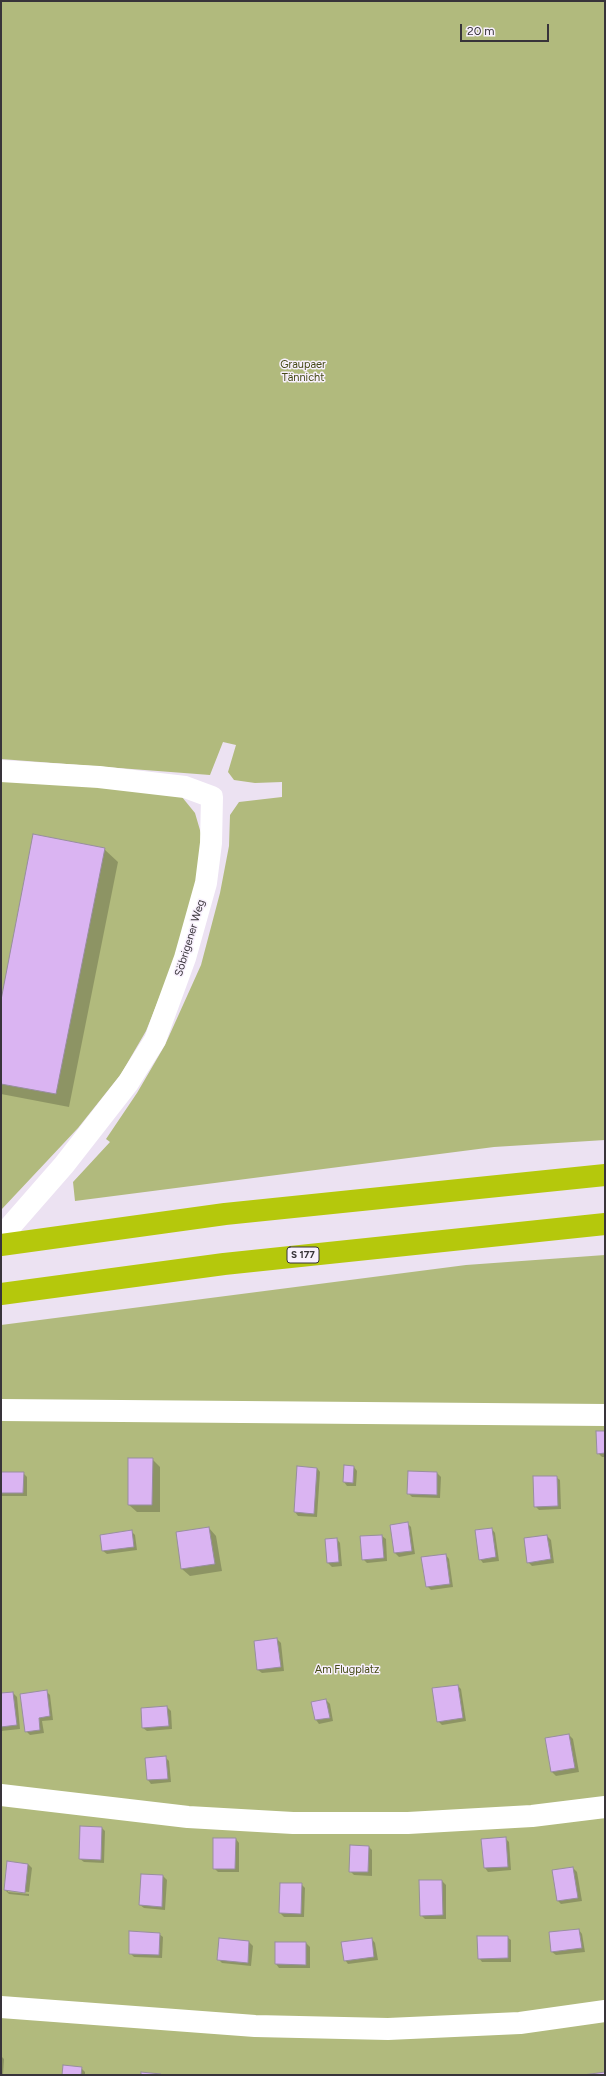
<!DOCTYPE html>
<meta charset="utf-8">
<style>
body{margin:0}
#map{position:relative;width:606px;height:2076px;overflow:hidden;background:#ece2f2;font-family:Figtree,sans-serif}
canvas{display:block}
.frame{position:absolute;inset:0;border:2px solid #38343a;pointer-events:none}
.scale{position:absolute;left:460px;top:24px;width:89px;height:18px;box-sizing:border-box;border:2px solid #38343a;border-top:0;padding-left:5px;font-size:12px;line-height:14px;white-space:nowrap;color:#38343a;-webkit-text-stroke:3px #f8f0fd;paint-order:stroke}
</style>
<div id="map">
<canvas width="606" height="2076"></canvas>
<div class="frame"></div>
<div class="scale">20 m</div>
</div>
<script>
const ctx = document.querySelector('canvas').getContext('2d');
ctx.lineJoin = 'round';
function paint(path, color) { ctx.fillStyle = color; ctx.fill(path, 'evenodd'); }
const toPath = rows => new Path2D(rows.map(r => 'M' + r).join(''));
function stroke(path, color, width, dash) { ctx.strokeStyle = color; ctx.lineWidth = width; ctx.lineCap = dash ? 'butt' : 'round'; ctx.setLineDash(dash || []); ctx.stroke(path); }
function drawText(font, color, halo, rows, align = 'center') {
  ctx.font = font + ' Figtree,sans-serif'; ctx.lineWidth = 3; ctx.setLineDash([]); ctx.textBaseline = 'middle'; ctx.strokeStyle = halo; ctx.fillStyle = color; for (const [text, x, y, turn = 0] of rows) {
    ctx.save(); ctx.translate(x, y); ctx.rotate((+turn || 0) * Math.PI / 180); ctx.textAlign = isNaN(turn) ? turn : align; if (halo) ctx.strokeText(text, 0, 0); ctx.fillText(text, 0, 0); ctx.restore();
  }
}
paint(toPath([
 [1,1,605,1,605,1140,494,1147,75,1201,73,1182,110,1142,106,1139,137,1093,165,1045,201,965,220,893,229,846,230,815,239,802,282,797,282,782,255,783,234,780,228,772,236,745,223,742,210,775,1,759],
 [1,779,97,786,182,797,195,813,202,837,197,888,174,961,146,1031,121,1074,78,1128,1,1210],
 [605,1255,605,2075,1,2075,1,1325,466,1265]
]), '#b1ba7d');
paint(toPath([
 [104,849,118,862,69,1107,1,1094,1,1005],
 [605,1432,605,1457,602,1457,598,1453],
 [152,1459,160,1467,160,1512,137,1512,129,1505],
 [354,1467,357,1471,356,1486,347,1486,344,1482],
 [317,1468,320,1472,317,1517,298,1516,295,1512],
 [409,1472,437,1473,441,1477,440,1498,412,1497,408,1493],
 [1,1473,23,1473,27,1477,27,1496,1,1496],
 [556,1477,560,1480,561,1509,539,1510,535,1506],
 [407,1523,411,1527,415,1554,399,1557,395,1553],
 [209,1528,216,1536,222,1571,190,1576,182,1569],
 [492,1529,495,1533,499,1561,483,1563,480,1559],
 [131,1531,135,1535,137,1550,107,1554,103,1551],
 [382,1536,386,1539,387,1561,367,1563,363,1559],
 [547,1536,551,1540,554,1563,532,1566,528,1562],
 [337,1539,340,1543,342,1566,332,1567,328,1563],
 [446,1555,449,1559,453,1587,431,1590,427,1586],
 [277,1639,281,1643,284,1671,262,1673,258,1670],
 [458,1686,461,1689,466,1721,442,1725,438,1721],
 [46,1691,50,1695,53,1720,42,1721,44,1733,30,1735,26,1731],
 [13,1693,17,1697,20,1729,1,1731,1,1694],
 [326,1700,330,1704,333,1721,319,1724,316,1720],
 [167,1707,171,1711,172,1729,147,1731,143,1728],
 [569,1735,573,1739,579,1772,556,1776,552,1772,547,1739],
 [165,1757,169,1761,171,1782,151,1784,148,1780],
 [102,1828,105,1831,104,1863,84,1862,80,1859],
 [505,1838,509,1842,511,1870,488,1872,485,1868],
 [236,1839,239,1843,239,1872,218,1872,214,1868],
 [369,1847,372,1850,372,1876,354,1875,350,1871],
 [8,1862,28,1864,32,1868,29,1892,8,1890,8,1892,29,1894,29,1896,9,1894,5,1890],
 [573,1868,577,1872,582,1901,561,1904,557,1900],
 [142,1875,163,1876,167,1880,165,1910,144,1908,140,1905],
 [442,1881,446,1885,446,1919,425,1919,421,1915],
 [301,1884,305,1888,304,1917,284,1917,280,1913],
 [579,1930,582,1934,585,1952,556,1955,552,1952],
 [159,1934,163,1937,162,1958,134,1957,130,1953],
 [507,1937,511,1940,511,1962,482,1962,479,1958],
 [220,1939,249,1942,253,1946,251,1966,222,1963,218,1959],
 [372,1939,375,1943,378,1960,348,1964,345,1960],
 [276,1943,306,1943,310,1947,310,1968,279,1968,276,1964],
 [1,2056,4,2059,3,2075,1,2075],
 [81,2068,85,2072,85,2075,63,2075]
]), '#0003');
const building = toPath([
 [33,834,105,848,56,1094,1,1084,1,1000,33,834],
 [596,1431,605,1431,605,1453,597,1454,596,1431],
 [128,1458,153,1458,152,1505,128,1505,128,1458],
 [344,1465,354,1466,353,1483,343,1482,344,1465],
 [297,1466,317,1468,314,1514,294,1512,297,1466],
 [408,1471,437,1472,437,1495,407,1494,408,1471],
 [1,1472,24,1472,23,1493,1,1493,1,1472],
 [533,1476,557,1476,558,1506,534,1507,533,1476],
 [408,1522,412,1551,394,1553,390,1525,408,1522],
 [209,1527,215,1564,181,1569,176,1532,209,1527],
 [492,1528,496,1557,479,1560,475,1530,492,1528],
 [132,1530,134,1547,102,1551,100,1535,132,1530],
 [382,1535,384,1558,362,1560,360,1536,382,1535],
 [547,1535,551,1559,527,1563,524,1538,547,1535],
 [337,1538,339,1562,327,1563,325,1539,337,1538],
 [446,1554,450,1584,426,1587,421,1557,446,1554],
 [277,1638,281,1667,257,1670,254,1641,277,1638],
 [458,1685,463,1718,437,1722,432,1688,458,1685],
 [47,1690,50,1716,39,1718,40,1730,25,1732,20,1694,47,1690],
 [13,1692,17,1725,1,1727,1,1693,13,1692],
 [326,1699,330,1718,315,1720,311,1702,326,1699],
 [167,1706,169,1726,142,1728,141,1708,167,1706],
 [569,1734,575,1768,551,1772,545,1738,569,1734],
 [166,1756,168,1779,147,1780,145,1758,166,1756],
 [80,1826,102,1827,101,1860,79,1859,80,1826],
 [506,1837,508,1867,484,1868,481,1839,506,1837],
 [213,1838,236,1838,235,1869,213,1869,213,1838],
 [350,1845,369,1846,368,1872,349,1872,350,1845],
 [7,1861,28,1864,25,1893,4,1890,7,1861],
 [573,1867,578,1898,557,1901,552,1870,573,1867],
 [141,1874,163,1875,162,1907,139,1905,141,1874],
 [419,1880,442,1880,443,1915,420,1916,419,1880],
 [280,1883,302,1883,301,1914,279,1913,280,1883],
 [579,1929,582,1948,551,1952,549,1932,579,1929],
 [129,1931,160,1933,159,1955,129,1954,129,1931],
 [477,1936,508,1936,508,1958,478,1959,477,1936],
 [219,1938,249,1941,248,1963,217,1960,219,1938],
 [372,1938,374,1957,344,1961,341,1942,372,1938],
 [275,1942,306,1942,306,1965,275,1964,275,1942],
 [63,2065,82,2067,81,2075,62,2075,63,2065],
 [141,2072,161,2074,161,2075,141,2075,141,2072],
 [605,2072,605,2075,583,2075,605,2072]
]);
paint(building, '#dab4f2');
stroke(building, '#988f9e', 1);
stroke(toPath([
 [1,771,99,777,185,787,212,797,211,843,206,883,185,958,155,1040,128,1083,64,1165,1,1237],
 [1,1410,605,1415],
 [1,1795,188,1817,293,1823,408,1823,532,1816,605,1807],
 [1,2007,255,2026,388,2029,520,2023,605,2011]
]), '#fff', 22);
stroke(toPath([
 [1,1245,225,1214,605,1175],
 [1,1294,224,1264,605,1224]
]), '#b5c80c', 22);
for (const [x, y, w] of [
 [303,1255,32]
]) { const box = new Path2D(); box.roundRect(x - w / 2, y - 8, w, 16, 3); ctx.fillStyle = '#f8f0fd'; ctx.fill(box); stroke(box, '#38343a', 1); }
drawText('bold 10px', '#38343a', null, [
 ["S 177",303,1255]
]);
drawText('11px', '#464b17', '#f8f0fd', [
 ["Graupaer",303,365],
 ["Tännicht",303,378],
 ["Am Flugplatz",347,1670]
]);
drawText('11px', '#38343a', '#f8f0fd', [
 ["Söbrigener Weg",190,938,-73]
]);
</script>
